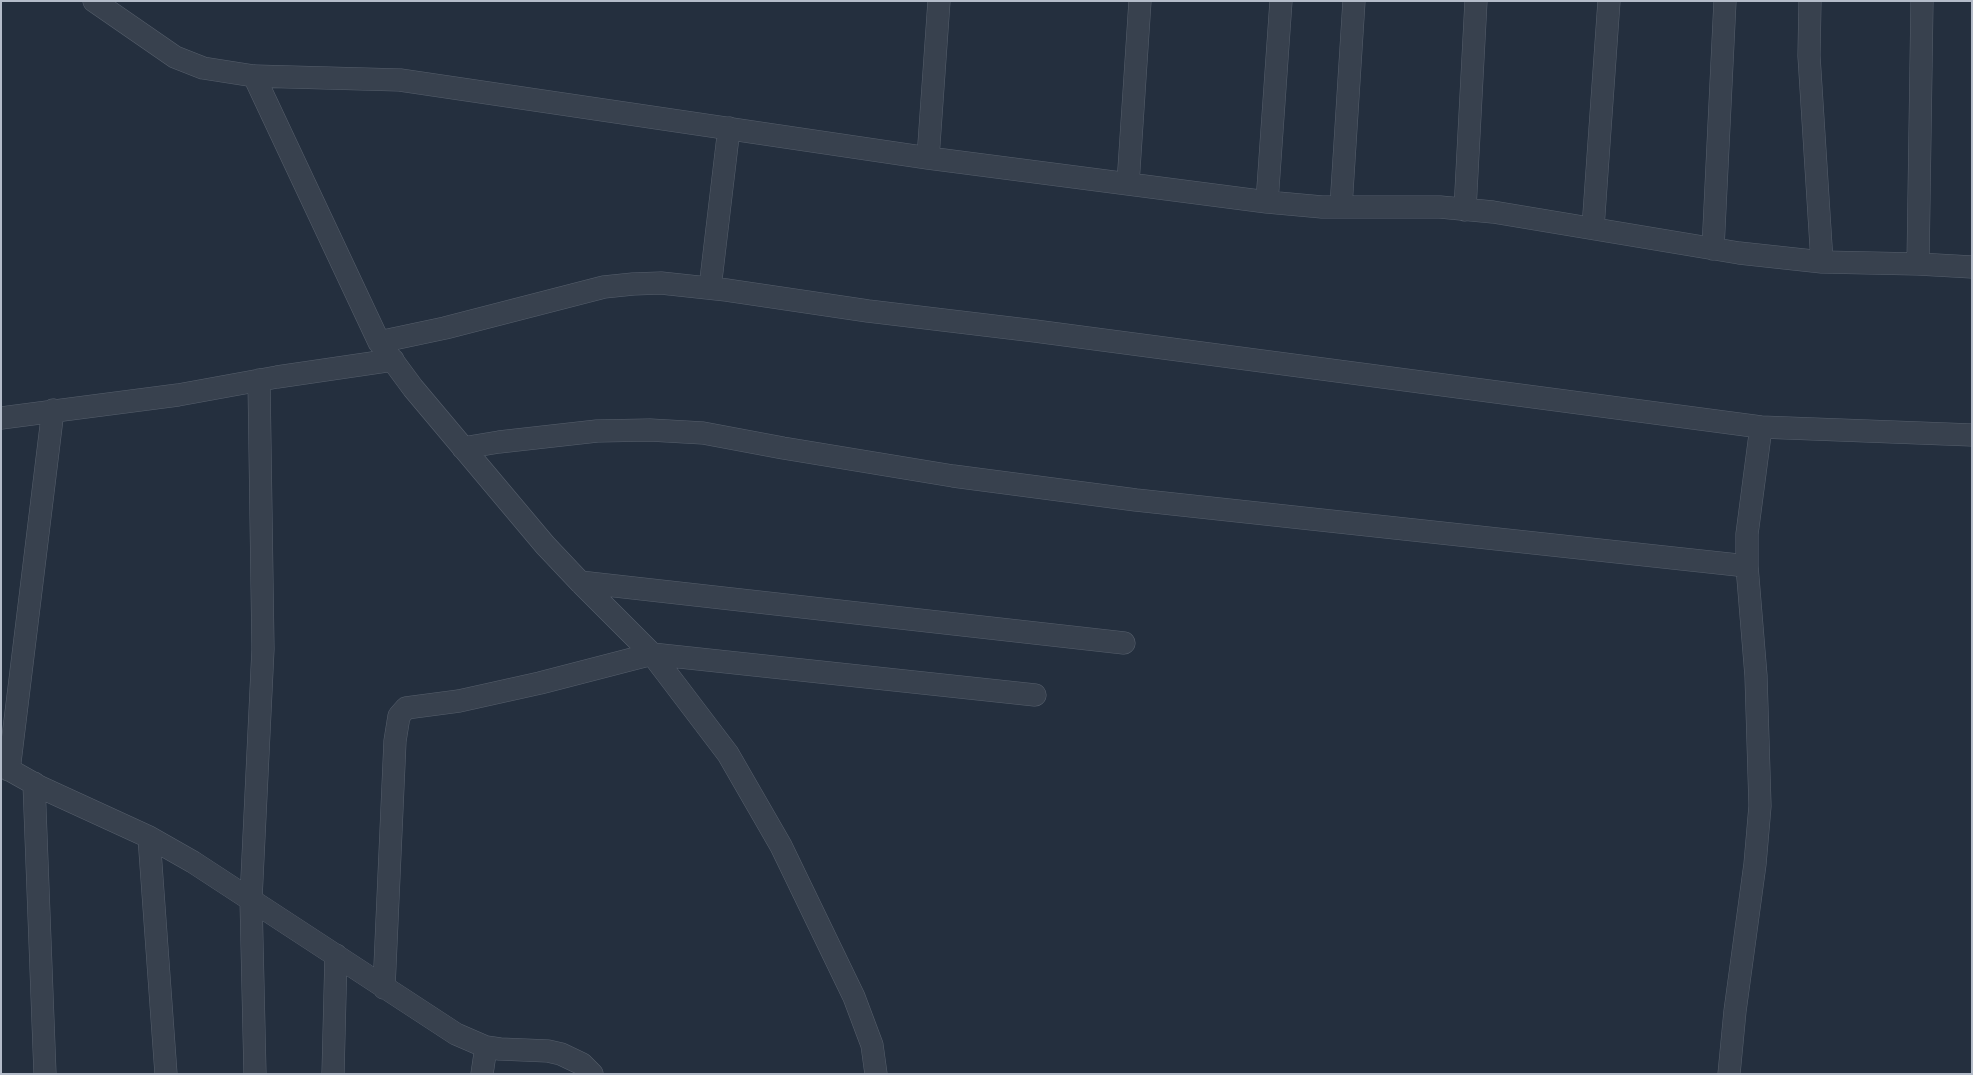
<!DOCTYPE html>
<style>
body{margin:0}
#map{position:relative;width:1973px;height:1075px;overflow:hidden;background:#242f3e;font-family:"IBM Plex Sans",sans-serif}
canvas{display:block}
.frame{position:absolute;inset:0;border:2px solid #b4bcc9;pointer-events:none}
</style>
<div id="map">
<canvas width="1973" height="1075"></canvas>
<div class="frame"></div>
</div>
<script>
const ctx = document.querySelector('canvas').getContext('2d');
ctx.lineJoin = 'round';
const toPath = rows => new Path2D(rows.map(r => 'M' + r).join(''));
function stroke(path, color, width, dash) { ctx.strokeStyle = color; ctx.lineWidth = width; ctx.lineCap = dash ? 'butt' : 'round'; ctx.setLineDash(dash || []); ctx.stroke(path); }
const minor = toPath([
 [94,1,175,57,203,68,254,76,400,80,928,158,1267,202,1322,207,1440,207,1493,212,1739,253,1822,262,1918,264,1972,267],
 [1810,1,1809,56,1822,262],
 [254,76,379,342,413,388,545,545,580,582,652,654,728,754,781,846,854,997,872,1045,876,1074],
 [928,158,939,1],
 [1128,184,1140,1],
 [1267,202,1281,1],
 [1341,207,1354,1],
 [1465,210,1476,1],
 [1593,228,1609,1],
 [1713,249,1725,1],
 [1918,264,1922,1],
 [710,288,729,128],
 [379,342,445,328,604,287,633,284,661,283,726,290,868,311,1035,331,1761,427,1972,435],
 [1,418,178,395,277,377,393,360],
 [463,448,499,442,597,431,650,430,703,433,783,448,953,476,1136,500,1747,566],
 [580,582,1124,643],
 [1,765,40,787,149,837,193,862,456,1034,486,1047,500,1049,548,1051,561,1054,582,1064,592,1074],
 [9,770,53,410],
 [34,783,45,1074],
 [149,837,166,1074],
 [384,988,395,741,399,716,406,708,459,701,540,683,652,654,1035,695],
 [255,1074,251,899,263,649,259,380],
 [333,1074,336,955],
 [482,1074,486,1047],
 [1729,1074,1735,1011,1755,864,1760,806,1756,676,1747,566,1747,534,1761,427]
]);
stroke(minor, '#565f6c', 23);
stroke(minor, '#38414e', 22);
</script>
